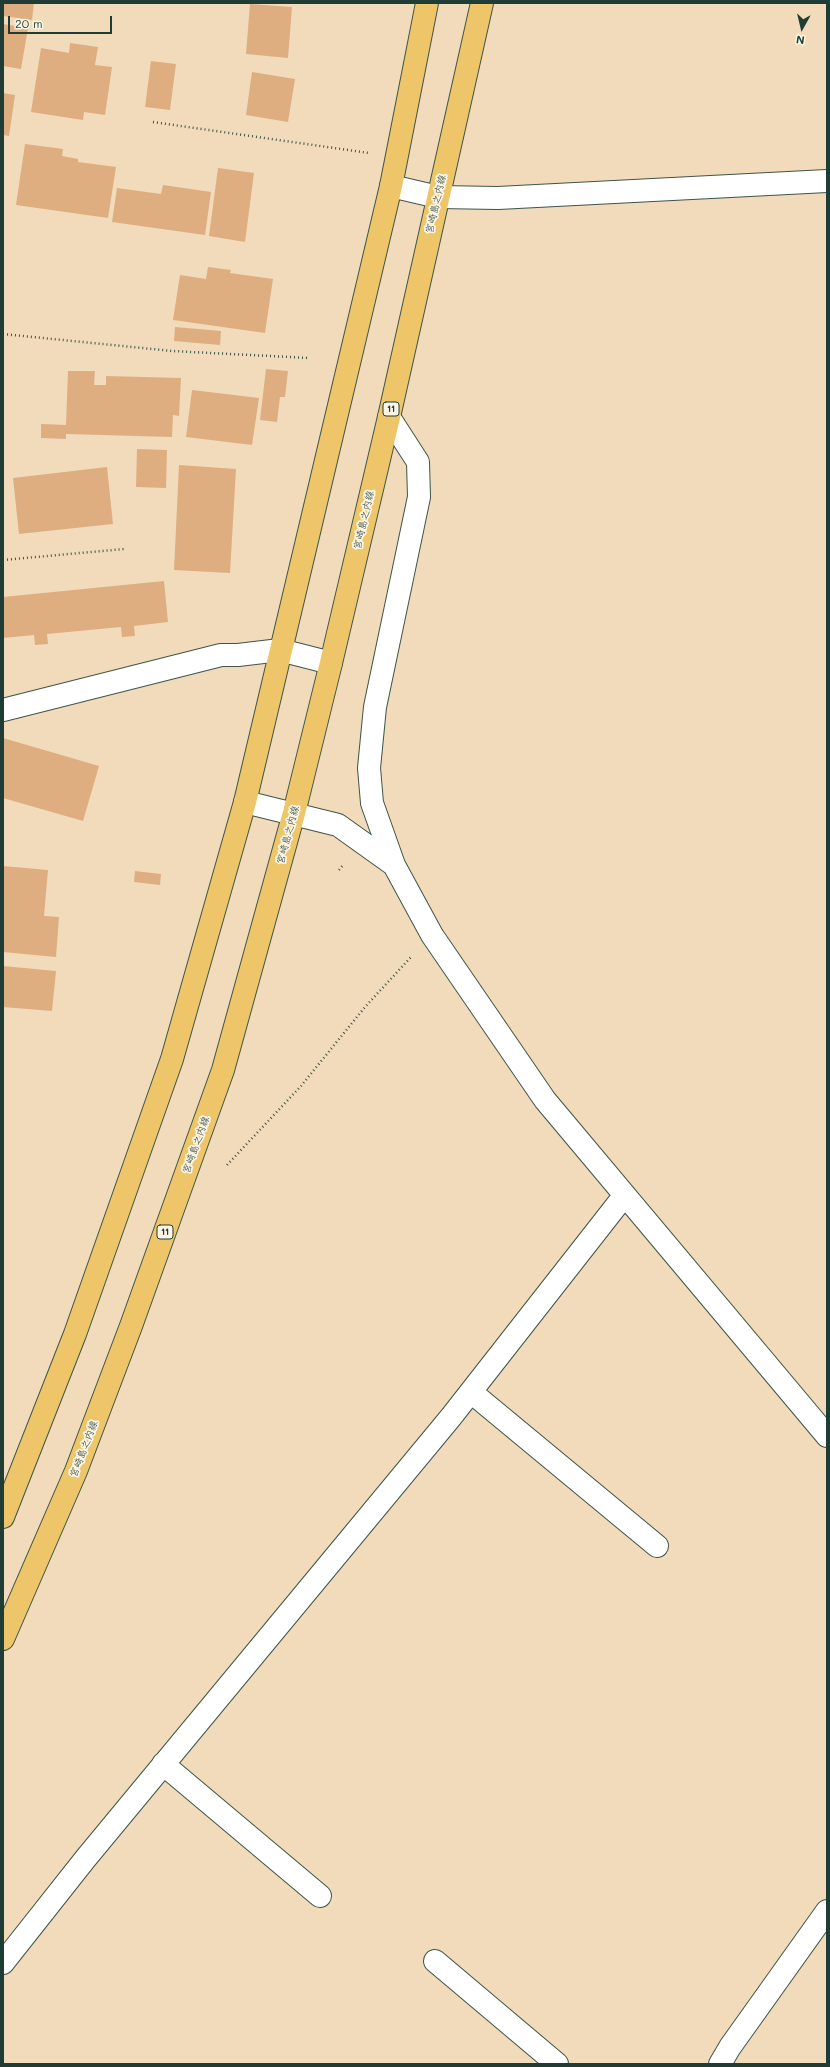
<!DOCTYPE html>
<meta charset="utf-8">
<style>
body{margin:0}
#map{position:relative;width:830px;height:2067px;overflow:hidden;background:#f1dbbb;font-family:Mali,sans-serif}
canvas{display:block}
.frame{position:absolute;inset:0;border:4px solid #1f3d34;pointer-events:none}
.north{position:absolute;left:782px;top:8px;width:40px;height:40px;-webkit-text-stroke:3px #fcf5e5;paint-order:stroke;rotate:188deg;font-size:11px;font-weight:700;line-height:16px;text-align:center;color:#1f3d34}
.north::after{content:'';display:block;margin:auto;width:14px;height:18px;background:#1f3d34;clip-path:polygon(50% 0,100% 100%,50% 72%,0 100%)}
.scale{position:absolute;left:8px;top:16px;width:104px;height:18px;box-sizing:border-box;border:2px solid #1f3d34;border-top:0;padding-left:5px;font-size:12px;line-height:14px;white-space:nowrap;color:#1f3d34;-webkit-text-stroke:3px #fcf5e5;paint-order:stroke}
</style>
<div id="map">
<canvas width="830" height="2067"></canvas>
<div class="frame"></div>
<div class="north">N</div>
<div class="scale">20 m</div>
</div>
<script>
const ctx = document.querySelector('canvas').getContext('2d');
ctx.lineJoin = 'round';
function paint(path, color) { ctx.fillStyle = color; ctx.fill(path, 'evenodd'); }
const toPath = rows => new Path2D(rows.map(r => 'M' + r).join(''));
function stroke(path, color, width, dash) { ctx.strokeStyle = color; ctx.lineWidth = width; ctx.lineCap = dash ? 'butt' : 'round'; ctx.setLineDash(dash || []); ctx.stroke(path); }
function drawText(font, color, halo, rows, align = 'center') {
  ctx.font = font + ' Mali,"Klee One",sans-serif'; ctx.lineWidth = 3.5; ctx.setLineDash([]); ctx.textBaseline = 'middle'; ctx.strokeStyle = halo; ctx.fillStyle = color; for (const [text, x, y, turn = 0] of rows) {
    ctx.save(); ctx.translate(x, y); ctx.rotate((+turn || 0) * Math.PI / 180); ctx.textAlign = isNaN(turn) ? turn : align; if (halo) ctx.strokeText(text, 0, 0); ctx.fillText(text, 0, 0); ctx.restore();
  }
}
paint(toPath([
 [3,3,34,3,32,20,3,16],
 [250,4,292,7,288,58,246,54],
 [3,24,28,28,21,69,3,66],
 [70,43,98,47,95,65,112,67,105,115,84,112,83,120,31,112,41,48,69,53],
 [151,61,176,64,170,110,145,107],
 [252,72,295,79,288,122,246,115],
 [3,93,15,95,9,136,3,135],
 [25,144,63,149,62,156,78,159,78,162,116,167,108,218,16,205],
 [218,168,254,173,245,242,209,236],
 [163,185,211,192,205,235,112,222,117,188,161,194],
 [208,267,231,270,230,273,273,279,265,333,173,320,180,275,206,279],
 [175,327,221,331,220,345,174,341],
 [266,369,288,371,285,397,280,397,277,422,260,420],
 [68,371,95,371,94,385,106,385,106,376,181,378,179,416,173,415,172,437,66,434,66,439,41,438,41,424,66,425],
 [192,390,259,398,252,445,186,437],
 [137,449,167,450,166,488,136,487],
 [179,465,236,469,230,573,174,570],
 [107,467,113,524,19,534,13,478],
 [164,581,168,622,134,626,135,636,122,637,121,627,47,634,48,644,35,645,34,635,3,638,3,597],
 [3,738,99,766,83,821,3,798],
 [3,866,48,870,44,916,59,917,56,957,3,952],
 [135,871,161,874,160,885,134,882],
 [3,966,56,971,52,1011,3,1007]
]), '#deae80');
const minor = toPath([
 [391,186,438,197,498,198,827,181],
 [389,417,418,462,419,497,375,707,369,768,372,803,394,865],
 [3,710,221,655,238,655,280,650,331,663],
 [245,802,338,825,394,865,432,935,545,1100,827,1436],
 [471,1392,657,1546],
 [163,1764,320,1896],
 [435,1961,557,2064],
 [3,1963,86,1858,451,1417,624,1196],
 [720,2064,730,2047,827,1911]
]);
const major = toPath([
 [3,1517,75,1334,172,1059,245,802,391,186,427,3],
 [3,1639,76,1471,131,1326,223,1070,294,813,331,663,389,417,482,3]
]);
stroke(minor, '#3e5548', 24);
stroke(major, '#3e5548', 24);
stroke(toPath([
 [153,122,369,153],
 [3,334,172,351,309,358],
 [3,560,124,549],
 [339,870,343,865],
 [227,1165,301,1086,365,1007,411,957]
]), '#3e5548', 2.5, [1, 3]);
stroke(minor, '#fff', 22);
stroke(major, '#eec569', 22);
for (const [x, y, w] of [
 [391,409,16],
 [165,1232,16]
]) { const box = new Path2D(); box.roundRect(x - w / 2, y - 7, w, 14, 3); ctx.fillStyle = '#fcf5e5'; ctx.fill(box); stroke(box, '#1f3d34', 1); }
drawText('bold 9px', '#1f3d34', null, [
 ["11",391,409],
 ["11",165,1232]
]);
drawText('10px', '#1f3d34', '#fcf5e5', [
 ["宮崎島之内線",436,204,-77],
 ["宮崎島之内線",364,520,-77],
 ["宮崎島之内線",288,835,-75],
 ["宮崎島之内線",196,1145,-70],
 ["宮崎島之内線",84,1449,-69]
]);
</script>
